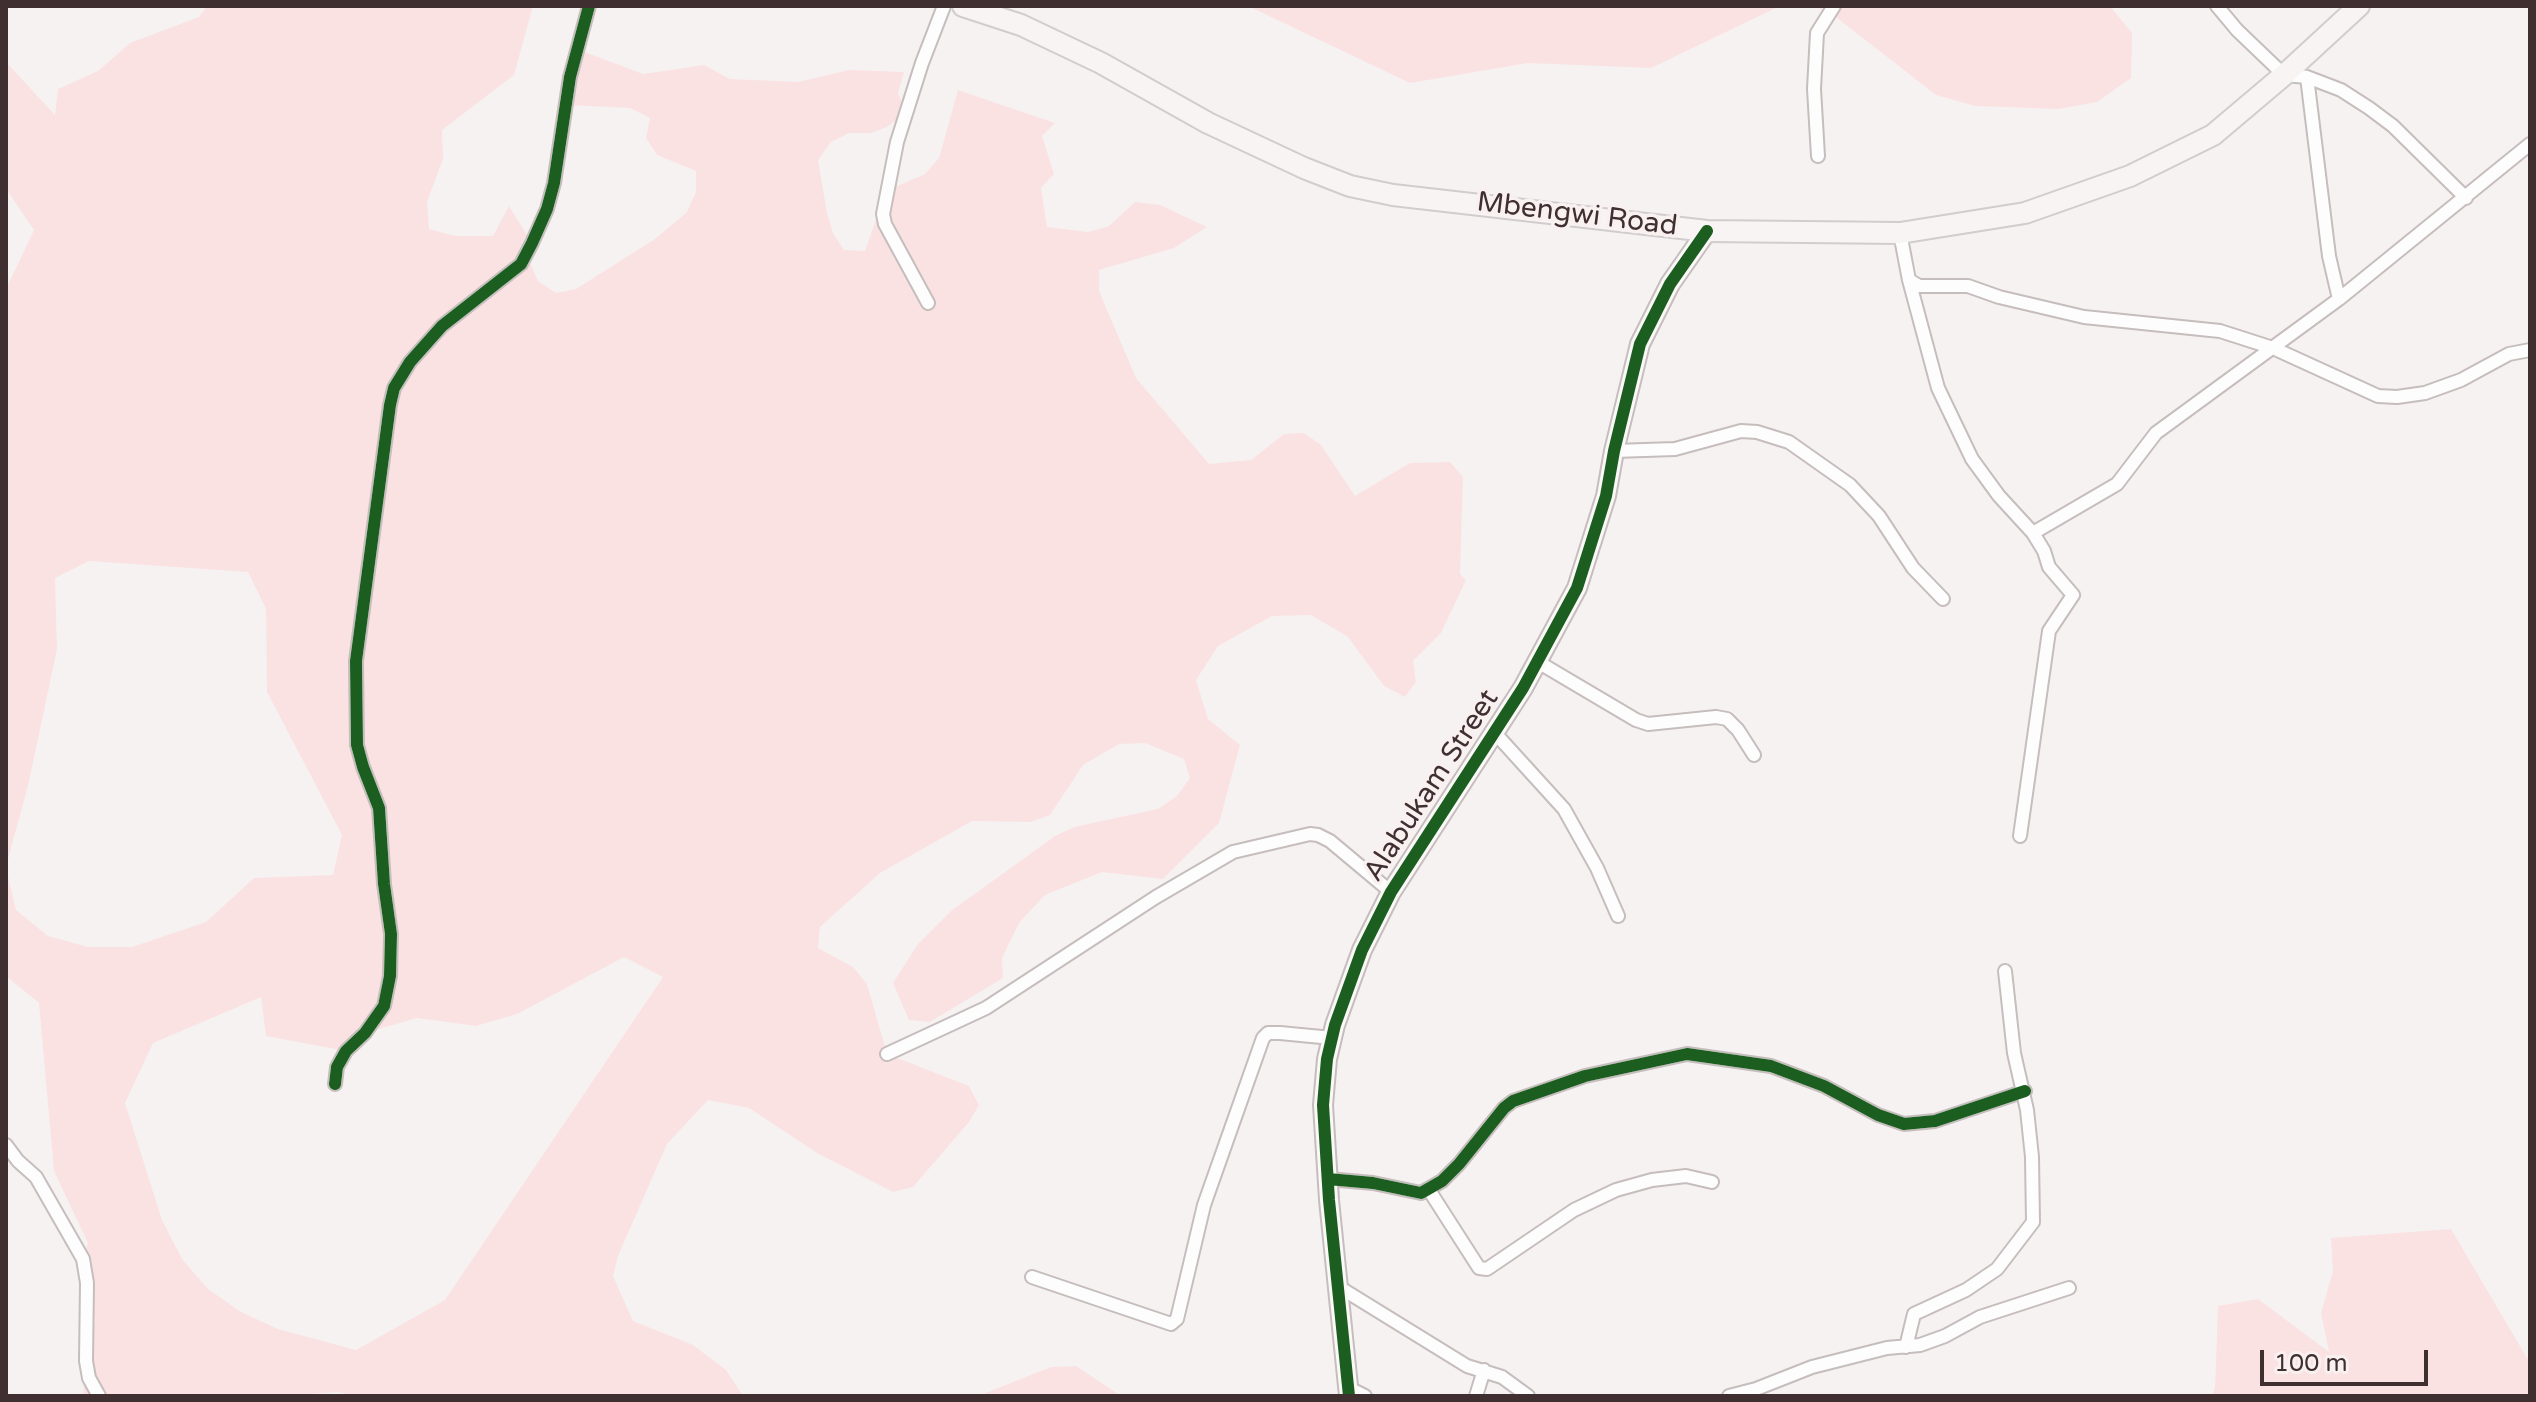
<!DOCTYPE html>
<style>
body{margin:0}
#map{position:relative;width:2536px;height:1402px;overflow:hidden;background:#f7f2f2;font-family:"Varela Round",sans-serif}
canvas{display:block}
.frame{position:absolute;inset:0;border:8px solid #402f31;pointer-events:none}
.scale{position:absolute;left:2260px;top:1350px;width:168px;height:36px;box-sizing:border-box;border:4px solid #402f31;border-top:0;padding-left:10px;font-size:24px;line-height:28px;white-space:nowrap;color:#402f31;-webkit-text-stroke:6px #f9f0f0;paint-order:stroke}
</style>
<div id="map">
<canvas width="2536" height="1402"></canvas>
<div class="frame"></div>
<div class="scale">100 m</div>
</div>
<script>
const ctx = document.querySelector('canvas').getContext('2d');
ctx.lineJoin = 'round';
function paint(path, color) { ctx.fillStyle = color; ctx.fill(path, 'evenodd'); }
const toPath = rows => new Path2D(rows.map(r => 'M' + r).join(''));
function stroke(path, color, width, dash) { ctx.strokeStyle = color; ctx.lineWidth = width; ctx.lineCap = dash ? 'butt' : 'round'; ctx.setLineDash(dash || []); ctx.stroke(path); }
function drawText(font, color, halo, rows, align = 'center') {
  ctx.font = font + ' "Varela Round",sans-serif'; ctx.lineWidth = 7; ctx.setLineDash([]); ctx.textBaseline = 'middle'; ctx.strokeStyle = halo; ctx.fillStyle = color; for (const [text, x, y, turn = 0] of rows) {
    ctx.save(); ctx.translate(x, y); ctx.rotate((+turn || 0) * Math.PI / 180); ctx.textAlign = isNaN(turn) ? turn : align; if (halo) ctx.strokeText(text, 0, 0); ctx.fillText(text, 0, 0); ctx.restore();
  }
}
paint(toPath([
 [207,6,533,6,514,75,442,130,443,159,427,202,429,229,455,236,493,236,509,206,532,243,530,263,538,281,556,293,576,289,655,239,687,212,696,192,696,171,657,155,646,138,650,118,630,108,565,105,582,51,643,74,704,65,730,79,798,82,849,70,904,72,898,93,906,113,887,127,871,133,849,133,831,142,818,160,827,213,833,233,844,250,865,251,886,191,925,174,939,158,958,90,1055,123,1042,136,1054,174,1041,188,1047,227,1088,232,1109,226,1135,202,1160,205,1207,227,1174,248,1099,270,1099,291,1136,378,1209,464,1251,460,1284,434,1304,433,1321,445,1355,496,1410,463,1450,462,1463,477,1460,574,1466,580,1441,633,1413,661,1416,682,1405,697,1384,686,1348,637,1311,615,1272,616,1218,646,1196,680,1208,719,1240,745,1219,823,1163,879,1102,872,1045,895,1019,923,1002,958,1003,978,930,1022,909,1020,893,983,918,944,951,911,1055,836,1074,827,1158,809,1177,796,1190,778,1184,759,1145,743,1119,744,1083,765,1050,815,1031,822,972,821,880,873,820,927,818,948,853,967,867,984,887,1054,969,1086,979,1105,969,1122,913,1187,893,1192,817,1153,749,1108,708,1100,667,1144,618,1256,613,1276,633,1321,693,1345,726,1370,743,1396,356,1396,338,1392,284,1396,83,1396,86,1361,95,1322,83,1259,88,1243,54,1171,39,1003,6,976,6,869,16,910,48,936,88,947,132,947,206,922,254,878,333,875,342,835,267,692,266,609,248,572,89,561,55,578,57,649,28,786,6,866,6,289,34,230,6,189,6,62,55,115,58,89,98,71,130,43,199,17],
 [624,957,663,977,445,1300,356,1350,278,1329,241,1312,208,1289,182,1259,162,1220,125,1103,153,1043,261,997,266,1036,346,1051,365,1033,417,1018,476,1026,517,1014],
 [1248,6,1780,6,1651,68,1528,63,1410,83],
 [1813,6,2110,6,2132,33,2131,78,2097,102,2059,109,1975,106,1936,95,1832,14],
 [2451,1229,2530,1363,2530,1396,2212,1396,2215,1387,2218,1306,2258,1299,2329,1352,2321,1313,2333,1271,2331,1238],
 [1076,1366,1121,1396,978,1396,1051,1367]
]), '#fae2e3');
const street = toPath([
 [2217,6,2237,30,2284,75,2307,77,2341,90,2369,108,2393,126,2466,198],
 [2307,77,2329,256,2339,299],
 [1818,156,1814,89,1817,33,1834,6],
 [1900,233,1909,280,1919,286,1968,286,1999,297,2084,317,2220,331,2273,348,2378,396,2397,397,2425,393,2461,380,2509,354,2530,350],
 [1909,280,1938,388,1972,459,1999,496,2033,533,2044,551,2049,567,2073,595,2049,631,2020,836],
 [928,303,885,224,883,214,897,142,922,63,944,6],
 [1614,451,1675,449,1741,431,1757,432,1789,442,1850,485,1879,516,1913,568,1943,599],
 [2033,533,2117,484,2156,433,2339,299,2530,144],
 [1538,662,1636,720,1648,724,1716,717,1727,719,1738,730,1754,755],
 [1494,732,1564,809,1597,868,1618,916],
 [887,1054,986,1008,1156,897,1233,852,1310,834,1318,835,1330,841,1391,892],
 [335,1084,337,1067,346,1051,365,1033,384,1006,390,976,391,934,384,884,379,808,363,767,357,745,356,661,390,405,394,388,410,362,442,326,521,264,532,243,547,209,554,183,570,77,589,6],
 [6,1145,18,1161,36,1177,83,1259,87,1283,86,1361,89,1378,99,1396],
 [1328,1179,1373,1183,1421,1193,1442,1181,1459,1164,1504,1108,1513,1101,1585,1076,1687,1054,1771,1066,1824,1086,1878,1115,1904,1124,1935,1121,2025,1091],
 [1429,1190,1479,1268,1487,1269,1574,1210,1616,1190,1652,1180,1686,1176,1712,1182],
 [1032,1277,1171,1324,1177,1319,1204,1205,1263,1038,1268,1033,1280,1033,1332,1038],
 [1339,1287,1467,1366,1502,1377,1528,1396],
 [1906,1347,1914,1314,1966,1290,1997,1269,2033,1222,2032,1157,2027,1110,2014,1053,2005,971],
 [1349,1388,1365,1396],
 [1476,1396,1484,1370],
 [1729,1396,1756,1389,1812,1367,1887,1348,1920,1345,1945,1336,1980,1317,2069,1288]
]);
const secondary = toPath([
 [1349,1396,1329,1200,1323,1105,1327,1059,1335,1025,1362,950,1391,892,1523,688,1577,588,1606,496,1614,451,1640,344,1670,284,1707,231]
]);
const primary = toPath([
 [963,6,1021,25,1101,63,1208,123,1304,168,1350,186,1393,195,1707,231,1900,233,2025,213,2130,176,2213,135,2284,75,2359,6]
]);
stroke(street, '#c6bdbd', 16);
stroke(secondary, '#c6bdbd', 22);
stroke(primary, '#d2cdcd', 24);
stroke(street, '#fefdfd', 12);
stroke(secondary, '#fbf8f8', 18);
stroke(primary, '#f9f4f4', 20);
stroke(toPath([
 [335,1084,337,1067,346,1051,365,1033,384,1006,390,976,391,934,384,884,379,808,363,767,357,745,356,661,390,405,394,388,410,362,442,326,521,264,532,243,547,209,554,183,570,77,589,6],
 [1328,1179,1373,1183,1421,1193,1442,1181,1459,1164,1504,1108,1513,1101,1585,1076,1687,1054,1771,1066,1824,1086,1878,1115,1904,1124,1935,1121,2025,1091],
 [1349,1396,1329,1200,1323,1105,1327,1059,1335,1025,1362,950,1391,892,1523,688,1577,588,1606,496,1614,451,1640,344,1670,284,1707,231]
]), '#1b5e20', 12);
drawText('28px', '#402f31', '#f9f0f0', [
 ["Mbengwi Road",1577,215,7],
 ["Alabukam Street",1432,786,-57]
]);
</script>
